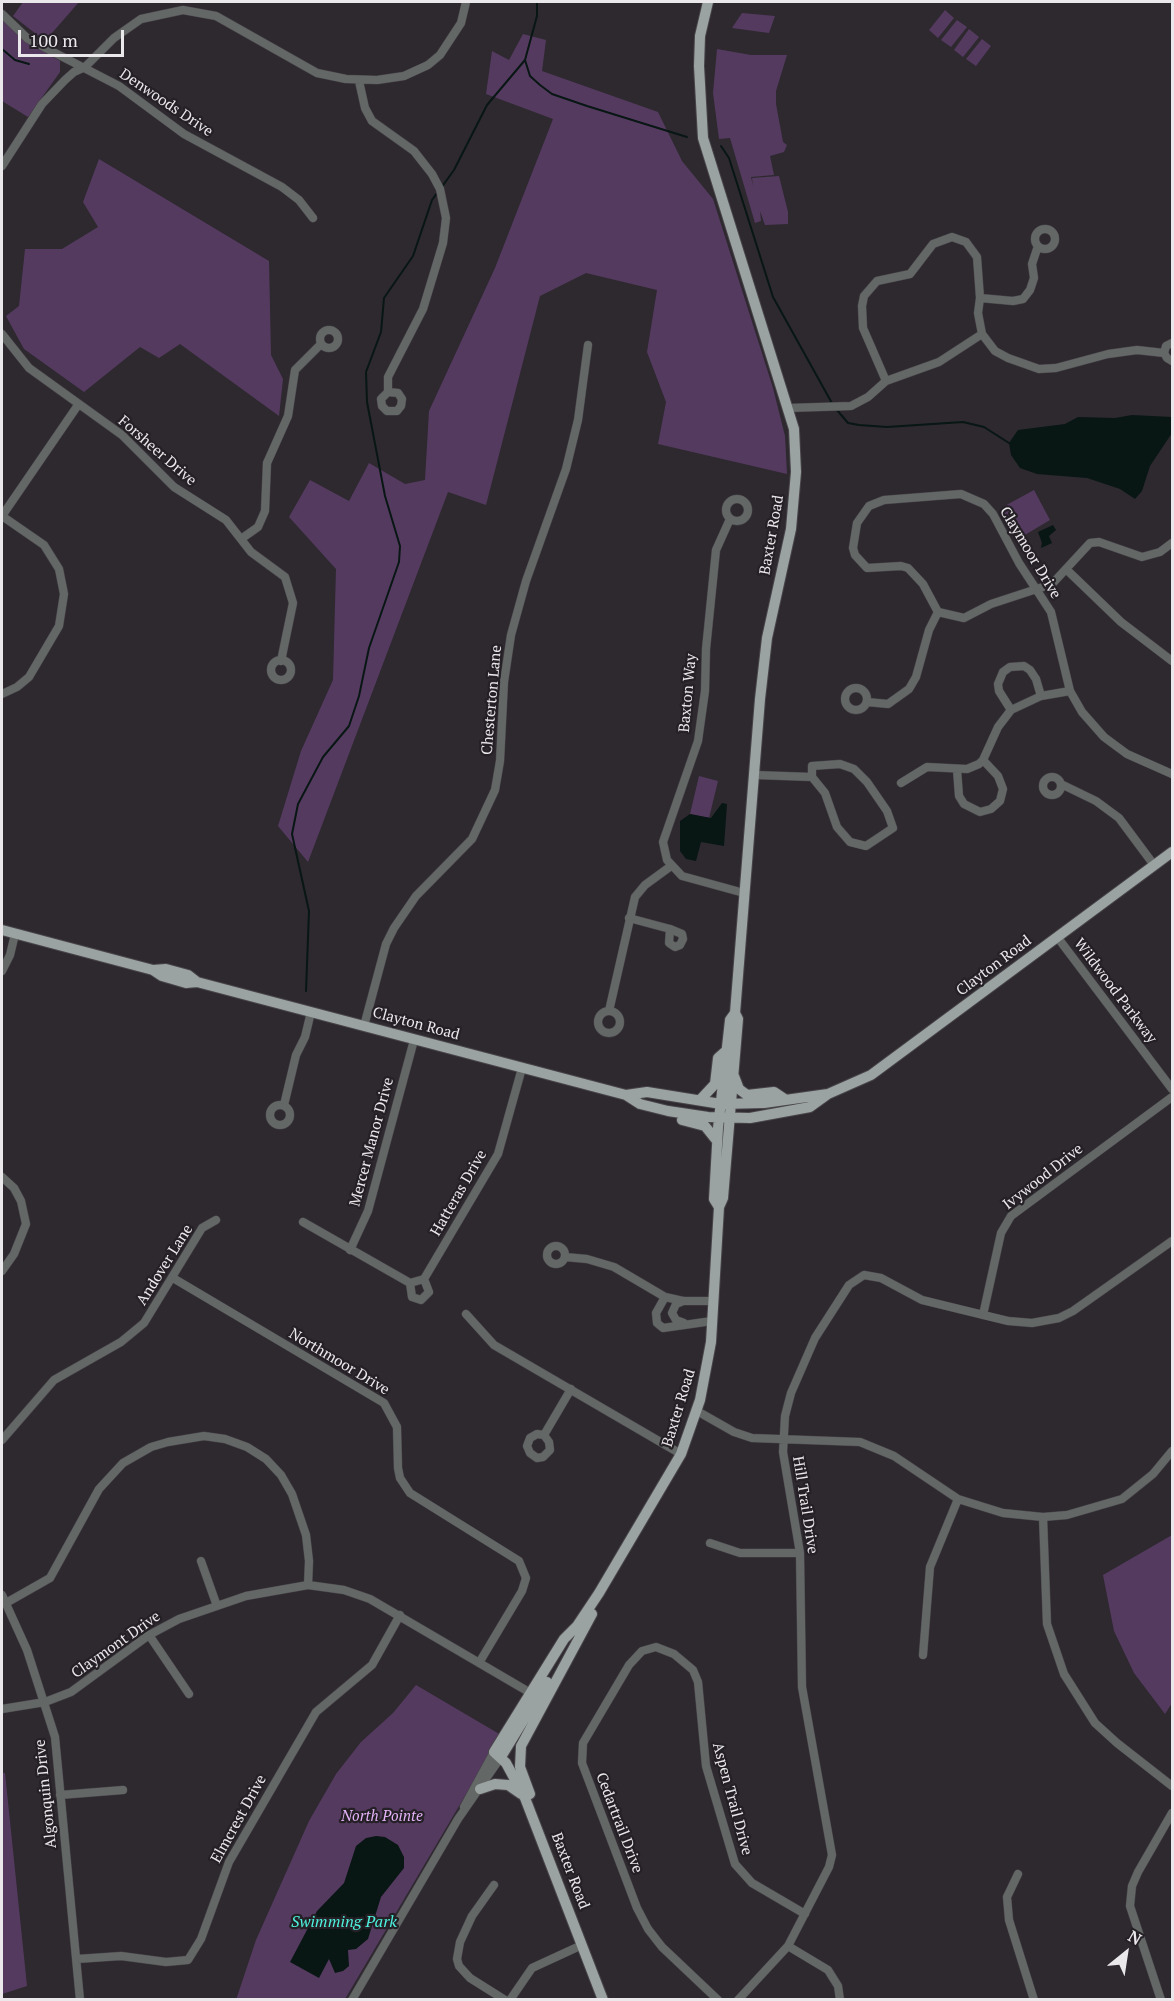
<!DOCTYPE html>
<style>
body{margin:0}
#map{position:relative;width:1174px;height:2001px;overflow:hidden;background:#2d292f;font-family:"PT Serif",serif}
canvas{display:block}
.frame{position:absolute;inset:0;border:3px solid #ebe8ec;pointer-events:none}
.north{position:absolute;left:1096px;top:1923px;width:60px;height:60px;-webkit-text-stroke:4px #242025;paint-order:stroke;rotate:30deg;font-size:16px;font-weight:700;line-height:24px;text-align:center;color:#ebe8ec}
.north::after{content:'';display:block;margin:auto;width:21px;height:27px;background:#ebe8ec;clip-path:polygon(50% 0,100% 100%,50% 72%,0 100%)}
.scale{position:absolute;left:18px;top:30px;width:106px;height:27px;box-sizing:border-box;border:3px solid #ebe8ec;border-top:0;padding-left:8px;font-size:18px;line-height:21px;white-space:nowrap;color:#ebe8ec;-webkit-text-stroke:4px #242025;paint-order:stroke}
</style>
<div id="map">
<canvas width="1174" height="2001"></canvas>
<div class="frame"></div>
<div class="north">N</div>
<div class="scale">100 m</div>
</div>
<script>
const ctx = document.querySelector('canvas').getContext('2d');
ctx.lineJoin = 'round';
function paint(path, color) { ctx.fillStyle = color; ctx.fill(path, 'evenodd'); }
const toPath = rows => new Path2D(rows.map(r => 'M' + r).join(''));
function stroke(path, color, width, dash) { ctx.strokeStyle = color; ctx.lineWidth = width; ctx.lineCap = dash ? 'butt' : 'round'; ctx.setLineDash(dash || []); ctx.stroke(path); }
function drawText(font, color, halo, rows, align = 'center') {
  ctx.font = font + ' "PT Serif",serif'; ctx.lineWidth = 4.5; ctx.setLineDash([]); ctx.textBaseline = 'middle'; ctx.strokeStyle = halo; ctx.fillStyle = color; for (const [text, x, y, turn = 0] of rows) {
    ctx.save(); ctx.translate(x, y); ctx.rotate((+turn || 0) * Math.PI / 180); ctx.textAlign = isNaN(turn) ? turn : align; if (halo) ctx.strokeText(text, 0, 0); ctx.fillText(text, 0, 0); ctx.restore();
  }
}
paint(toPath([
 [23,2,79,2,45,41,13,16],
 [945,10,954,18,938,38,929,30],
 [742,13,775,16,769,33,732,28],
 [2,19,22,39,60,61,60,72,28,117,2,101],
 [957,20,967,27,951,47,941,40],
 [969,29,979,37,963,57,954,50],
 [523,34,546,40,542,71,658,112,682,161,713,199,773,388,785,436,787,474,658,444,666,402,647,352,657,290,586,273,540,296,486,505,448,492,308,862,278,826,301,751,333,680,336,569,289,517,310,480,349,501,369,463,405,484,425,480,429,411,495,268,553,119,486,94,492,51,509,60],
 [982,39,991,46,976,66,966,59],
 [717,49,751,55,787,55,776,91,776,104,783,142,787,145,784,152,770,156,774,175,751,177,753,186,752,178,779,176,788,212,788,224,765,225,760,211,761,221,755,223,730,138,719,139,713,93],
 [99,159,269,261,271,355,283,379,279,416,180,344,159,358,140,347,84,392,24,349,6,316,19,306,25,249,62,249,98,227,83,202],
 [1034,490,1050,520,1018,539,1001,508],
 [699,776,718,781,709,818,690,814],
 [1172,1535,1172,1703,1165,1714,1134,1673,1114,1631,1103,1575],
 [416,1685,501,1735,345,1999,236,2000,256,1940,309,1821,336,1774,361,1742,393,1713],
 [2,1773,5,1773,27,1986,2,1994]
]), '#553a60');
paint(toPath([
 [1132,415,1172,417,1172,433,1150,466,1142,491,1135,499,1120,489,1087,478,1037,474,1020,468,1011,455,1009,443,1018,430,1065,424,1078,417,1115,418],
 [1053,525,1056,530,1049,536,1052,543,1041,548,1042,543,1038,532],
 [722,803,727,804,724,846,701,842,696,861,686,859,680,851,680,821,690,814,711,818],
 [376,1836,385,1837,398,1845,404,1857,404,1868,381,1897,368,1939,356,1949,348,1950,349,1966,343,1971,335,1973,329,1959,319,1978,290,1962,317,1911,344,1883,356,1846,366,1838]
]), '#081614');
stroke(toPath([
 [537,2,537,16,525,60,530,76,540,85,552,94,587,106,687,137],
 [2,49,15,60,29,64],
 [721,146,729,158,773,297,833,405],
 [441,188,454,170,487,105,525,60],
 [837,410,848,423,859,425,887,427,963,422,984,427,1009,443],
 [306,991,309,911,292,834,298,804,323,757,349,726,359,696,369,648,399,562,400,546,385,496,367,402,366,372,381,332,384,298,413,256,432,200,437,193],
 [2,1935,2,1975]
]), '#081614', 2);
const minor = toPath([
 [2,14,28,39,119,86,184,134,282,187,299,200,313,218],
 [359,81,365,108,372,121,414,151,432,174,440,189,446,218,443,243,423,309,388,377,388,392,381,399,382,406,387,411,397,411,401,406,402,399,398,393,388,392],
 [2,166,42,104,65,80,74,72,85,67,114,38,141,19,183,10,216,16,317,73,346,79,377,80,404,76,428,65,440,55,461,23,466,2],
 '1035 239a10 10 0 1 1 20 0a10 10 0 1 1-20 0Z',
 [980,298,1013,301,1023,299,1030,290,1034,278,1032,264,1037,249],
 '320 339a9 9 0 1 1 18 0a9 9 0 1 1-18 0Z',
 [2,334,29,368,122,435,174,487,226,520,251,552,285,577,293,603,281,661],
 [1164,353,1166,346,1172,343],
 [886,381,863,328,862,306,864,296,877,281,910,274,933,244,952,237,966,242,977,257,980,298,978,313,982,334,995,351,1008,358,1039,369,1056,368,1108,354,1137,350,1164,353,1167,358,1172,361],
 [788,408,851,406,868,397,886,381,939,362,982,334],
 '726 510a11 11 0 1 1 22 0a11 11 0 1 1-22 0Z',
 [2,516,44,545,59,569,64,594,59,626,29,677,17,687,2,694],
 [2,516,78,405],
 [730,519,716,550,706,649,705,691,698,741,663,842,667,860,682,876,744,893],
 [241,539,258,527,265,511,267,463,288,416,295,370,321,344],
 [1067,570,1121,622,1172,661],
 [938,612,923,584,908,568,901,566,867,568,855,555,853,548,857,523,869,506,884,500,961,494,984,504,993,514,1019,563,1051,612,1070,691,1082,712,1104,737,1127,754,1172,774],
 [938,612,964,618,991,604,1052,584,1090,543,1099,542,1142,557,1160,552,1172,543],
 '271 670a10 10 0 1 1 20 0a10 10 0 1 1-20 0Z',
 '845 699a11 11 0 1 1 22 0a11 11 0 1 1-22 0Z',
 [867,702,888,704,909,689,916,677,929,630,938,612],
 [1011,710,999,691,998,684,1003,672,1010,667,1024,666,1030,670,1036,679,1041,696],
 [957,770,959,796,964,804,980,812,991,809,1000,801,1003,789,998,776,983,760],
 [755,775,812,777,812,766,840,764,854,769,867,782,887,811,893,828,866,846,850,842,837,827,825,793,812,777],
 '1043 786a9 9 0 1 1 18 0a9 9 0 1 1-18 0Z',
 [901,783,927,767,967,769,979,764,983,760,998,727,1011,710,1041,696,1070,691],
 [1063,785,1096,801,1119,818,1154,865],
 [629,918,670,929],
 [670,929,682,934,683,939,680,945,675,947,669,943,670,929],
 [1058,938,1172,1089],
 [2,971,10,955,15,934],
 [609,1011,635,897,645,885,671,866],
 '598 1022a11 11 0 1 1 22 0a11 11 0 1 1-22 0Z',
 [364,1026,386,944,394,928,416,896,472,839,495,790,500,761,504,682,511,635,526,581,566,469,578,420,588,345],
 [284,1105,296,1055,305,1037,311,1012],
 '270 1115a10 10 0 1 1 20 0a10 10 0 1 1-20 0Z',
 [2,1177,14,1188,21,1201,26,1224,14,1254,2,1271],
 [303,1222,410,1283],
 '547 1255a9 9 0 1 1 18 0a9 9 0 1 1-18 0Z',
 [350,1250,368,1211,414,1040],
 [565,1257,587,1259,614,1267,665,1297,683,1301,713,1301],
 [173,1278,384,1403,397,1427,398,1468,400,1478,410,1493,519,1561,526,1578,522,1591,479,1663],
 [410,1283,424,1279,498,1154,522,1068],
 [410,1283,412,1297,421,1300,429,1292,424,1279],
 [665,1297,656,1313,657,1323,663,1328,712,1321],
 [683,1301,676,1304,672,1313,676,1320,684,1323],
 [466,1314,494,1345,681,1454],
 [983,1315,1001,1233,1011,1216,1172,1097],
 [697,1411,734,1432,752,1438,860,1442,894,1456,958,1499,1003,1513,1043,1517,1067,1515,1122,1499,1153,1474,1172,1451],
 [544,1435,549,1442,550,1450,543,1457,537,1458,530,1453,527,1446,530,1438,537,1434,544,1435,571,1389],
 [2,1440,54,1380,121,1342,144,1323,202,1228,216,1220],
 [1043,1517,1047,1624,1064,1674,1095,1723,1117,1743,1172,1786],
 [710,1543,740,1553,800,1553],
 [201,1561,217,1606],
 [2,1595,27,1650,55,1737,80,2000],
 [6,1603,50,1578,99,1489,123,1463,151,1447,168,1442,204,1436,225,1439,247,1447,266,1459,281,1475,292,1494,306,1535,309,1561,308,1585],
 [149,1635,189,1694],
 [923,1655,930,1567,958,1499],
 [2,1709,45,1702,71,1692,149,1635,179,1619,246,1596,308,1585,344,1590,370,1599,534,1695],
 [60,1795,123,1790],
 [464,1807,494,1752],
 [1018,1874,1007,1897,1009,1920,1034,2000],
 [494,1885,472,1916,460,1942,457,1959,459,1966,470,1978,505,2000],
 [788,1946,828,1970,838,1986,840,2000],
 [77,1959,121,1956,166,1962,188,1960,201,1939,229,1862,316,1712,372,1665,400,1615],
 [352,2000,458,1819,501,1757],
 [510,2000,532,1968,582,1945],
 [718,2000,662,1947,648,1929,637,1908,582,1763,583,1743,629,1665,642,1651,656,1647,674,1654,693,1670,698,1682,706,1766,735,1864,752,1883,805,1914],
 [738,2000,788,1946,829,1867,832,1855,802,1687,800,1553,783,1452,785,1416,791,1393,815,1338,849,1285,864,1275,881,1278,922,1300,1008,1321,1032,1323,1059,1318,1073,1311,1172,1241],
 [1161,2000,1130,1906,1132,1886,1138,1872,1172,1813]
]);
const major = toPath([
 [2,930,153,970,166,969,188,975,197,982],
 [153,970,162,976,186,983,197,982,626,1095,647,1092,721,1104,764,1103,828,1094,871,1075,1172,852],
 [734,1076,739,1089,747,1095,774,1092,786,1100],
 [626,1095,640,1104,668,1111,708,1117,750,1118,810,1107,828,1094],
 [700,1100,715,1084,718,1058,727,1050],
 [682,1120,705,1126,717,1141],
 [719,1207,714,1199,718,1128,730,1020,735,1013],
 [501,1757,547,1682],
 [480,1789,495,1784,508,1785,521,1794],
 [530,1794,520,1767,521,1746,592,1614],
 [603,2000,525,1798,506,1763,494,1752,564,1639,577,1626,599,1593,681,1454,700,1400,711,1342,719,1207,723,1198,738,1019,735,1013,760,699,767,638,791,529,796,472,794,429,703,138,699,66,700,36,708,2]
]);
stroke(minor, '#484449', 9);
stroke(major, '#484449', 12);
stroke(minor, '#636766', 8);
stroke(major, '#9aa3a1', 10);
drawText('15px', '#ebe8ec', '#242025', [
 ["Denwoods Drive",166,103,34],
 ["Forsheer Drive",157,451,41],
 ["Baxter Road",772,535,-80],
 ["Claymoor Drive",1030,553,59],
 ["Baxton Way",688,693,-85],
 ["Chesterton Lane",492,700,-85],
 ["Clayton Road",994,966,-37],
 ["Wildwood Parkway",1115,991,53],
 ["Clayton Road",416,1024,15],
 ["Mercer Manor Drive",372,1142,-75],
 ["Ivywood Drive",1043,1177,-38],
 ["Hatteras Drive",459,1193,-60],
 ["Andover Lane",165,1265,-58],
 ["Northmoor Drive",339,1362,31],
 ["Baxter Road",679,1408,-73],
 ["Hill Trail Drive",805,1505,81],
 ["Claymont Drive",116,1645,-35],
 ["Algonquin Drive",46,1794,-96],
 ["Aspen Trail Drive",732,1799,75],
 ["Elmcrest Drive",239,1819,-61],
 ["Cedartrail Drive",619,1823,69],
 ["Baxter Road",570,1871,69]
]);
drawText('italic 15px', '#e4b2f9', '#242025', [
 ["North Pointe",382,1817]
]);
drawText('italic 16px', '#4df1dd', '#242025', [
 ["Swimming Park",344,1922]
]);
</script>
